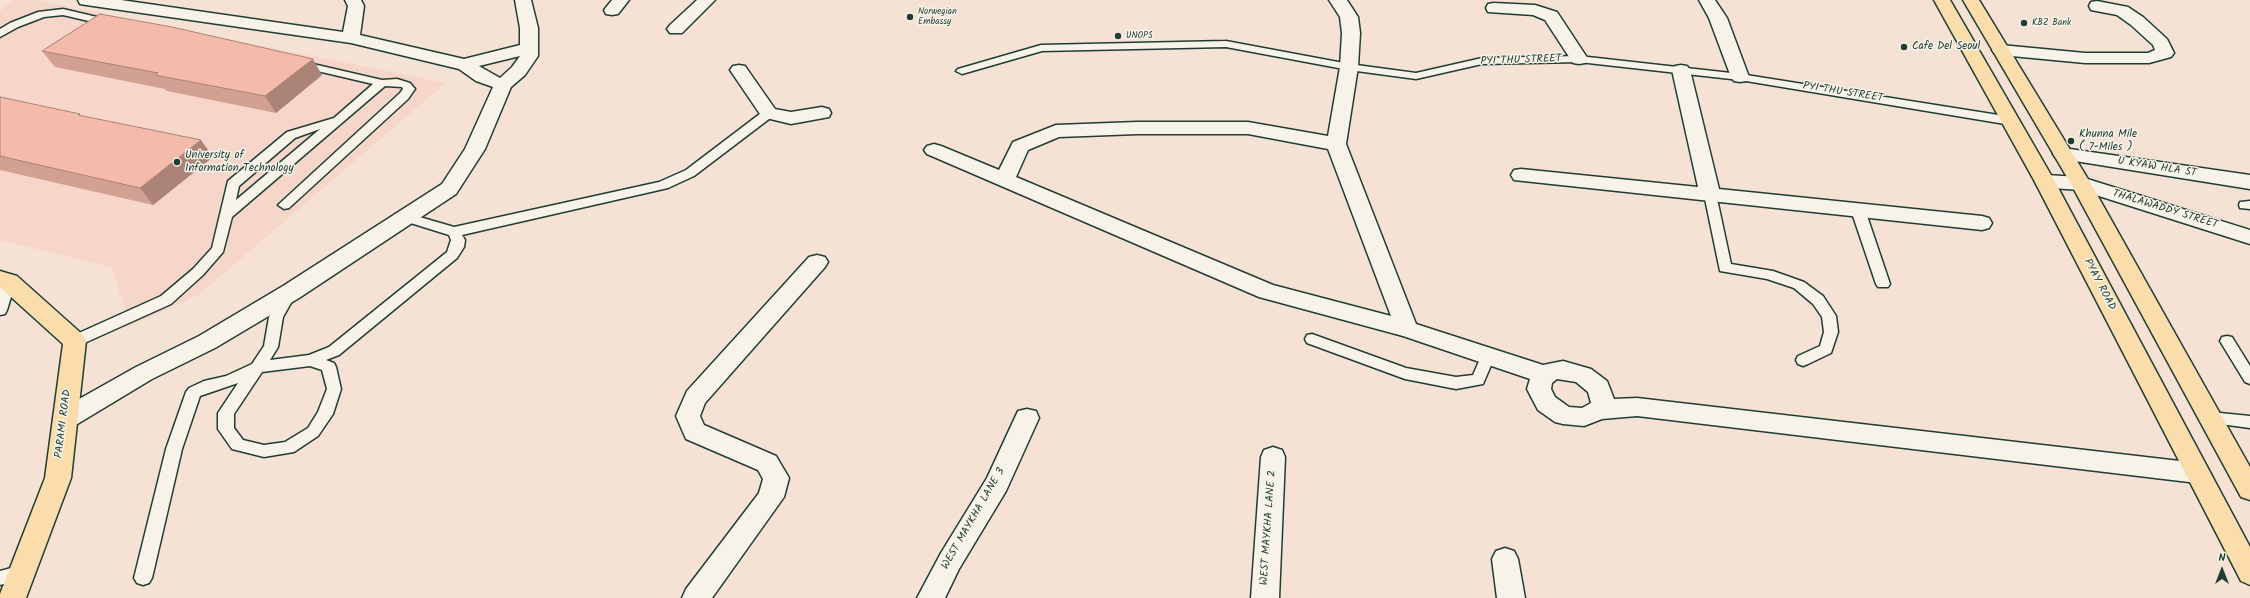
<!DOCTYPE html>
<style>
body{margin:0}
#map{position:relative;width:2250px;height:598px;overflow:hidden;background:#f6e2d5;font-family:Kalam,sans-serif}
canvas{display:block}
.north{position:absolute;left:2202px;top:550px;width:40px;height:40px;-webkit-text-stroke:3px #f7f3e8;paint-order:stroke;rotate:0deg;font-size:11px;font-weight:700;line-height:16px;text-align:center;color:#1f3d34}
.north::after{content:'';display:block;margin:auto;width:14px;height:18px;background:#1f3d34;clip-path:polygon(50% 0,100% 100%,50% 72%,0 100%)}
</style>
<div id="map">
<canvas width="2250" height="598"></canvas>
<div class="north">N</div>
</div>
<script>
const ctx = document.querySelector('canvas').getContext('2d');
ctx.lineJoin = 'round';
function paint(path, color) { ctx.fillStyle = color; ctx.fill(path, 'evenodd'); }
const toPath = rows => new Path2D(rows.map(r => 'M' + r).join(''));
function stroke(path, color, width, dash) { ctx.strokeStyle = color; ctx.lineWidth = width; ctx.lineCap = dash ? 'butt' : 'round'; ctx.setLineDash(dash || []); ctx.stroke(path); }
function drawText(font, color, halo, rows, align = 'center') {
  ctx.font = font + ' Kalam,sans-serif'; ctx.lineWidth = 3; ctx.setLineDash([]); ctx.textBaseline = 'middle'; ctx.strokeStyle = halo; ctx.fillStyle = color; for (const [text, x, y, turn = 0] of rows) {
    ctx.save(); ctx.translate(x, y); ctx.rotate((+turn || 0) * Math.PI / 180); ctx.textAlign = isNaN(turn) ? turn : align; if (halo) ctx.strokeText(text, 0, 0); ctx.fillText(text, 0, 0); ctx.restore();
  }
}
paint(toPath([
 [13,0,34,0,446,83,198,295,131,326,111,267,0,240,0,11]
]), '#f5d6c8');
const service = toPath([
 [63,9,114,21,115,23,110,26,63,15,44,17,18,27,0,37,0,29,10,23,38,12,63,9],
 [1226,41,1349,64,1416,73,1482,58,1579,56,1740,74,2011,117,2017,121,2011,125,1740,80,1579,62,1482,64,1416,79,1349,70,1226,47,1042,51,962,74,956,71,958,69,1041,45,1226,41],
 [300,61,382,80,397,79,410,83,415,89,408,99,289,208,284,209,278,205,400,93,403,89,402,87,385,86,232,217,223,252,203,275,171,304,80,345,70,345,68,341,70,337,161,296,193,269,212,248,228,181,287,132,334,118,373,84,296,66,294,64,300,61],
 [320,129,236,200,239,186,295,138,320,129],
 [769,109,775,113,773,116,694,176,668,188,462,235,465,240,464,247,457,258,339,355,326,360,334,363,336,367,341,389,333,414,318,436,294,452,264,457,232,449,218,429,218,413,238,383,200,396,182,449,152,578,149,583,143,585,137,583,134,578,166,449,186,392,189,388,204,381,226,376,252,364,264,346,269,317,284,290,294,290,296,294,283,317,278,347,270,360,309,355,329,347,447,252,451,240,449,235,401,220,399,217,401,214,406,213,454,227,659,182,686,170,765,110,769,109],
 [310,366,322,370,327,389,318,412,308,428,285,442,264,445,243,440,234,428,234,414,262,372,310,366],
 [1710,190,1716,194,1731,264,1773,271,1804,282,1823,296,1836,316,1838,332,1831,353,1808,364,1803,366,1798,364,1796,360,1798,356,1820,346,1824,332,1822,317,1813,304,1794,288,1767,279,1720,271,1704,194,1710,190],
 [2250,201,2250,209,2240,208,2239,205,2240,202,2250,201],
 [1858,206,1865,210,1890,284,1888,287,1878,287,1876,284,1851,210,1858,206],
 [9,276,14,278,16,281,7,310,5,314,0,315,0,288,4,278,9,276],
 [1312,334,1406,368,1456,377,1473,375,1483,352,1488,351,1493,352,1495,356,1483,384,1456,389,1405,379,1307,343,1305,339,1307,335,1312,334],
 [2227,336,2232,337,2250,366,2250,384,2245,382,2220,341,2222,337,2227,336],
 [2210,412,2250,416,2250,428,2205,422,2202,418,2205,414,2210,412],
 [22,565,28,567,31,572,28,577,0,585,0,571,22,565]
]);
const minor = toPath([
 [78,0,121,0,343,32,348,6,345,0,361,0,364,6,360,35,464,59,520,45,520,28,515,0,531,0,538,28,538,56,525,75,511,87,485,149,456,194,299,298,215,348,152,379,74,426,65,428,56,426,53,419,56,412,136,367,199,336,283,286,442,184,465,149,493,87,476,81,459,69,351,43,86,5,80,4,78,0],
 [520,56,512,67,500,78,479,66,520,56],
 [612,0,629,0,618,14,612,15,606,14,604,10,612,0],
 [697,0,715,0,682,33,670,33,667,29,670,25,697,0],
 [1329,0,1347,0,1358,17,1360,33,1358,67,1346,144,1416,324,1543,365,1563,361,1591,369,1607,381,1614,399,1637,398,2197,463,2206,466,2210,473,2206,480,2197,483,1637,416,1602,419,1584,426,1563,424,1555,422,1538,410,1527,389,1530,379,1403,336,1259,297,927,154,924,150,927,146,934,144,941,146,999,170,1013,142,1056,125,1137,122,1248,122,1328,136,1340,67,1342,33,1340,17,1329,0],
 [1137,134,1248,134,1328,149,1391,316,1273,285,1016,177,1028,150,1059,137,1137,134],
 [1557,379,1576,382,1588,392,1591,403,1582,408,1569,407,1555,397,1551,389,1552,383,1557,379],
 [1699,0,1715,0,1727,18,1749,77,1746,81,1740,82,1734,81,1731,77,1709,18,1699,0],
 [2097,1,2128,7,2143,17,2167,39,2174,53,2171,57,2149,63,2085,63,2001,55,1995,54,1992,50,1995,46,2001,45,2085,53,2148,53,2155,50,2153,45,2131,25,2117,15,2091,10,2089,6,2091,2,2097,1],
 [1494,3,1535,5,1557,12,1588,59,1585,63,1579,64,1573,63,1545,20,1533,15,1488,12,1486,8,1488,4,1494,3],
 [739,65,745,66,775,109,791,112,822,107,829,109,831,113,829,117,791,124,762,117,730,70,733,66,739,65],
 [1681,65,1687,66,1690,70,1719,189,1982,216,1989,218,1992,223,1989,228,1982,230,1514,180,1511,175,1514,170,1521,169,1698,187,1672,70,1675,66,1681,65],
 [2063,148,2250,175,2250,189,2056,158,2053,154,2056,150,2063,148],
 [2045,175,2081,177,2250,230,2250,244,2080,190,2038,187,2035,182,2038,177,2045,175],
 [817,255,825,257,828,262,825,267,705,403,700,416,704,425,776,456,789,478,784,497,712,598,682,598,686,589,759,493,763,479,758,470,686,439,676,416,687,391,809,257,817,255],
 [1027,409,1036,411,1039,418,1006,491,959,569,945,598,917,598,941,553,987,478,1018,411,1027,409],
 [1273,447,1282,450,1285,457,1279,598,1251,598,1261,457,1264,450,1273,447],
 [1505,548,1514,551,1518,559,1525,598,1497,598,1492,559,1496,551,1505,548]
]);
const primary = toPath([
 [0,271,17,276,83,335,86,341,71,478,26,598,0,598,0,594,45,478,63,344,0,287,0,271]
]);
const trunk = toPath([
 [1934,0,1950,0,2055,182,2250,547,2250,585,2241,581,2035,182,1934,0],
 [1963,0,1979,0,2091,184,2250,467,2250,500,2241,497,2071,184,1963,0]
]);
stroke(service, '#1f3d34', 3);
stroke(minor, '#1f3d34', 3);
stroke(primary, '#1f3d34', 3);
stroke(trunk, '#1f3d34', 3);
paint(service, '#f7f3e8');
paint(minor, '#f7f3e8');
paint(primary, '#faddab');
paint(trunk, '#faddab');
paint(toPath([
 [42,51,322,75,276,113,167,91,165,89,55,67],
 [0,97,82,116,213,157,153,205,0,170]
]), '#d2a192');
paint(toPath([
 [313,59,322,75,276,113,265,96],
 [201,140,213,157,153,205,140,188]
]), '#ab8377');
const building = toPath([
 [100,14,172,27,313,59,265,96,155,75,158,73,42,51,100,14],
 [0,97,80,114,78,115,201,140,140,188,0,156,0,97]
]);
paint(building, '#f4bbaa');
stroke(building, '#ab8377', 1);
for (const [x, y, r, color] of [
 [910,17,4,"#1f3d34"],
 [2024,23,4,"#1f3d34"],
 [1118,36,4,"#1f3d34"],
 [1904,47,4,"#1f3d34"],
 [2071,141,4,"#1f3d34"],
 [177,162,4,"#1f3d34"]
]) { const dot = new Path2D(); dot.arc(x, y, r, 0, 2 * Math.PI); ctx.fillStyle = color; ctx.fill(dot); stroke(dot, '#f7f3e8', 1.5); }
drawText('9px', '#1f3d34', '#f7f3e8', [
 ["Norwegian",918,12],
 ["Embassy",918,22],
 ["KBZ Bank",2032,23],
 ["UNOPS",1126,36]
], 'left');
drawText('11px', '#1f3d34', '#f7f3e8', [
 ["Cafe Del Seoul",1912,47],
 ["Khunna Mile",2079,135],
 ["( 7-Miles )",2079,148],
 ["University of",185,156],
 ["Information Technology",185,169]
], 'left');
drawText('11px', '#1f3d34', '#f7f3e8', [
 ["PYI THU STREET",1521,61,-2],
 ["PYI THU STREET",1843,93,9],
 ["U KYAW HLA ST",2157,168,9],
 ["THALAWADDY STREET",2165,210,17],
 ["PYAY ROAD",2099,285,62],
 ["PARAMI ROAD",64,424,-83],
 ["WEST MAYKHA LANE 3",974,519,-60],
 ["WEST MAYKHA LANE 2",1269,528,-86]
]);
</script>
